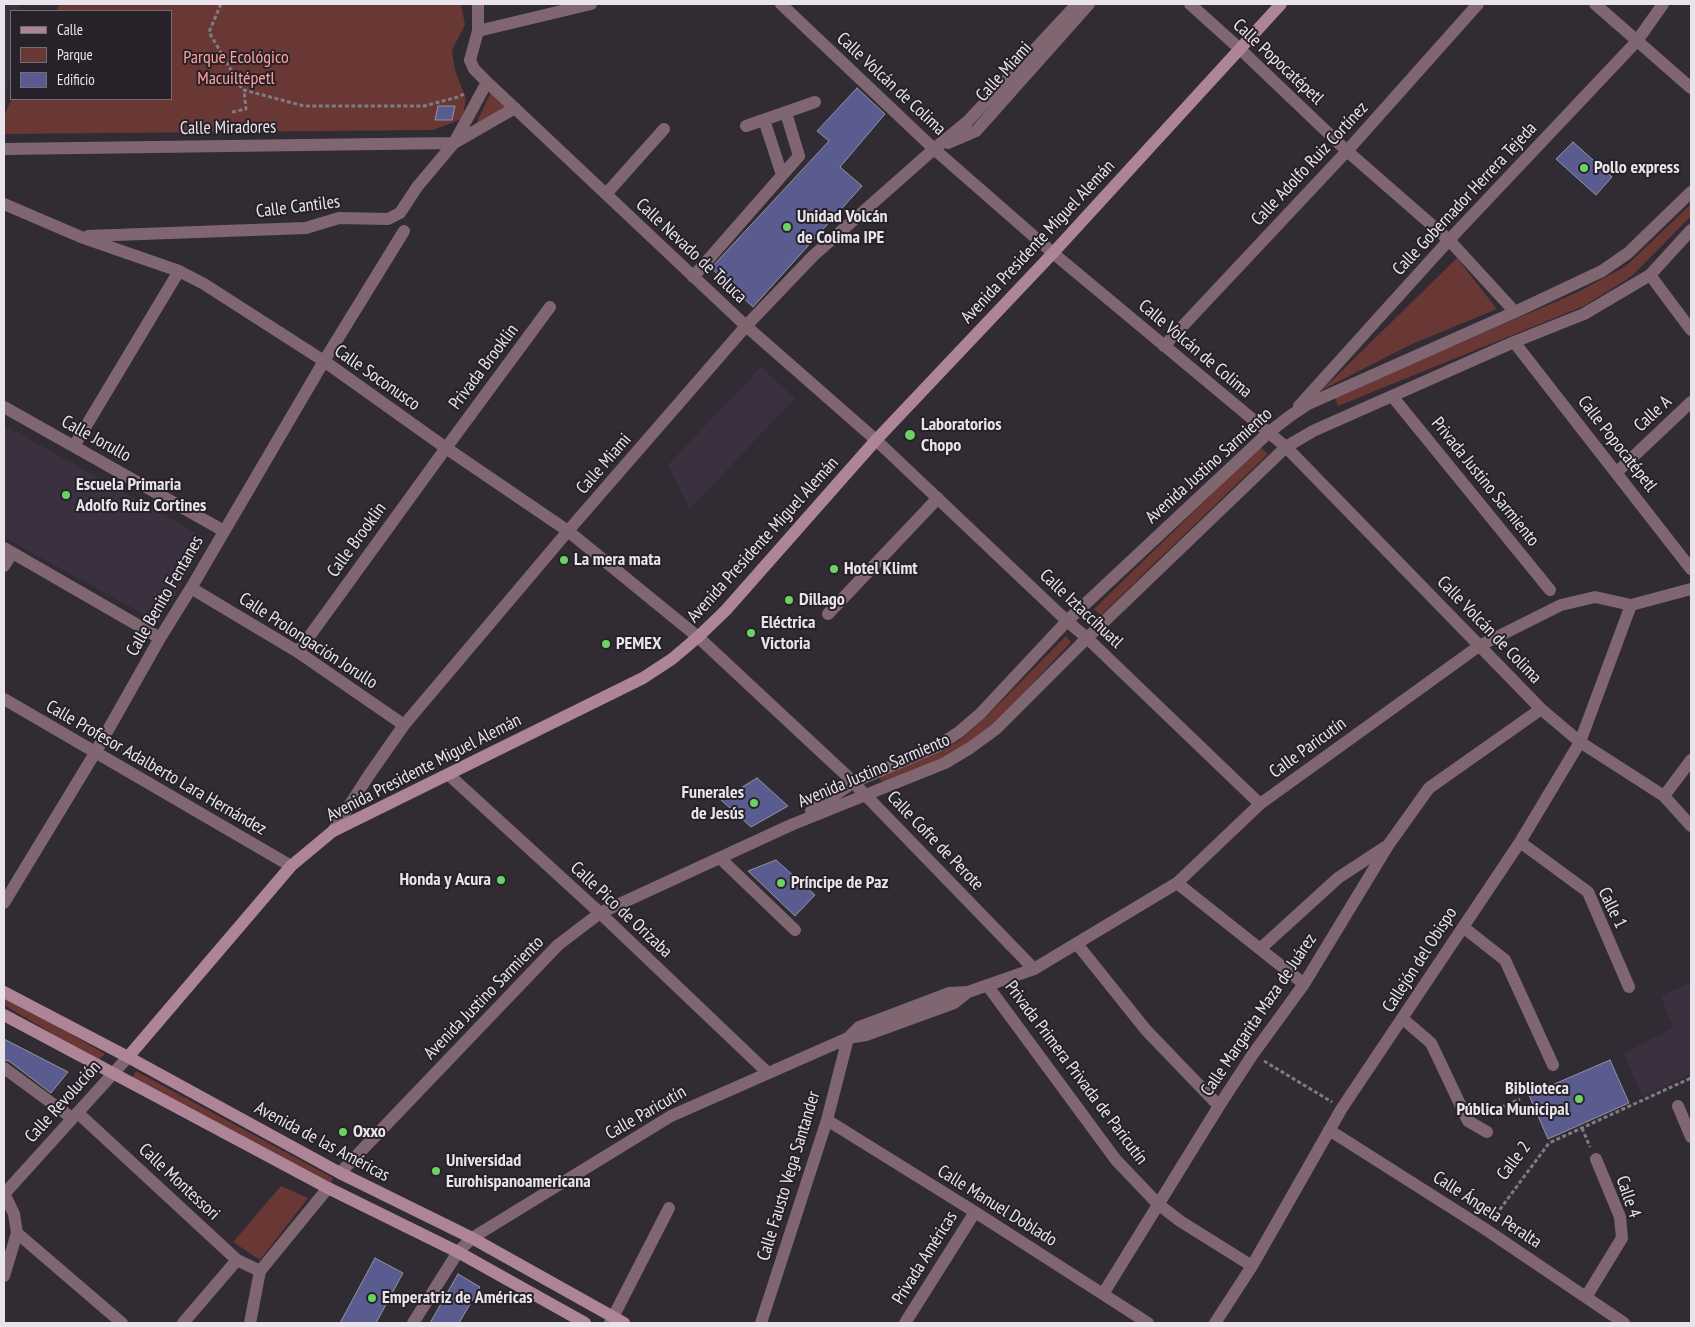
<!DOCTYPE html>
<meta charset="utf-8">
<style>
body{margin:0}
#map{position:relative;width:1695px;height:1327px;overflow:hidden;background:#312b34;font-family:"PT Sans Narrow",sans-serif}
canvas{display:block}
.frame{position:absolute;inset:0;border:5px solid #e8e4ea;pointer-events:none}
.legend{position:absolute;left:10px;top:10px;width:162px;height:90px;box-sizing:border-box;background:#27212a;border:1px solid #746f77;margin:0;padding:6px 9px;list-style:none;font-size:15px;color:#e8e4ea}
.legend li{display:flex;align-items:center;gap:10px;height:25px}
.legend b{width:25px;border:1px solid #746f77}
</style>
<div id="map">
<canvas width="1695" height="1327"></canvas>
<div class="frame"></div>
<ul class="legend">
<li><b style="height:6px;background:#ae8597"></b>Calle</li>
<li><b style="height:14px;background:#693734"></b>Parque</li>
<li><b style="height:14px;background:#5a5c8f"></b>Edificio</li>
</ul>
</div>
<script>
const ctx = document.querySelector('canvas').getContext('2d');
ctx.lineJoin = 'round';
function paint(path, color) { ctx.fillStyle = color; ctx.fill(path, 'evenodd'); }
const toPath = rows => new Path2D(rows.map(r => 'M' + r).join(''));
function stroke(path, color, width, dash) { ctx.strokeStyle = color; ctx.lineWidth = width; ctx.lineCap = dash ? 'butt' : 'round'; ctx.setLineDash(dash || []); ctx.stroke(path); }
function drawText(font, color, halo, rows, align = 'center') {
  ctx.font = font + ' "PT Sans Narrow",sans-serif'; ctx.lineWidth = 4; ctx.setLineDash([]); ctx.textBaseline = 'middle'; ctx.strokeStyle = halo; ctx.fillStyle = color; for (const [text, x, y, turn = 0] of rows) {
    ctx.save(); ctx.translate(x, y); ctx.rotate((+turn || 0) * Math.PI / 180); ctx.textAlign = isNaN(turn) ? turn : align; if (halo) ctx.strokeText(text, 0, 0); ctx.fillText(text, 0, 0); ctx.restore();
  }
}
paint(toPath([
 [4,4,18,4,18,11,11,11,11,61,4,120],
 [761,367,795,398,690,509,668,465],
 [4,425,207,539,159,623,4,537],
 [1691,982,1691,1074,1642,1097,1624,1053,1673,1028,1661,996]
]), '#3a303f');
paint(toPath([
 [60,4,461,4,465,25,452,50,455,70,466,99,462,119,433,130,4,134,4,115,12,99,171,99,171,11,56,11],
 [491,92,505,107,475,126],
 [1691,204,1691,216,1632,276,1584,306,1338,406,1335,397,1578,292,1626,266],
 [1457,258,1497,309,1410,345,1322,390],
 [1260,447,1268,454,1101,615,1094,609],
 [1066,636,1071,642,993,726,965,749,884,783,880,780,881,775,928,757,960,740,986,717],
 [4,995,105,1054,98,1061,4,1005],
 [136,1071,333,1178,329,1186,132,1079],
 [281,1186,308,1198,260,1260,233,1242]
]), '#693734');
const building = toPath([
 [857,88,885,114,840,167,862,186,753,307,711,268,829,141,817,131,857,88],
 [438,106,455,106,452,120,435,120,438,106],
 [1573,142,1612,177,1596,195,1556,159,1573,142],
 [757,778,788,806,751,827,721,800,757,778],
 [776,860,815,895,795,916,748,871,776,860],
 [4,1039,68,1072,51,1093,9,1061,4,1060,4,1039],
 [1610,1060,1629,1103,1548,1139,1529,1095,1610,1060],
 [375,1258,403,1273,376,1323,340,1323,375,1258],
 [458,1274,480,1287,459,1323,430,1323,458,1274]
]);
paint(building, '#5a5c8f');
stroke(building, '#9394a0', 1);
stroke(toPath([
 [221,4,209,32,242,89,244,90,304,106,424,106,458,97,464,94],
 [232,112,246,109,244,90],
 [1264,1061,1332,1102],
 [1483,1115,1520,1099],
 [1582,1128,1590,1147],
 [1492,1220,1549,1143,1691,1078]
]), '#807b82', 3, [4, 2.5]);
stroke(toPath([
 [478,4,478,31,470,60,474,69,487,82,746,326,876,440,1067,621,1087,638,1260,804],
 [781,4,934,149,1053,253,1286,447,1541,709,1580,742,1664,796,1691,826],
 [1190,4,1240,49,1347,151,1449,240,1515,312],
 [1595,4,1691,88],
 [478,31,591,4],
 [764,120,782,175],
 [746,126,815,102],
 [948,143,976,131,1089,4],
 [4,149,454,143,515,108],
 [606,194,664,129],
 [4,204,81,237,179,271,204,284,324,361,446,448,568,531,698,637,846,775,1034,969],
 [88,236,306,228,339,218,388,219,400,213,417,187,454,143,487,82],
 [1650,275,1691,330],
 [693,277,799,156,786,113],
 [1514,342,1691,569],
 [1164,346,1347,151,1478,4],
 [1392,396,1550,590],
 [1299,406,1449,240,1637,41,1663,4],
 [4,407,224,531],
 [74,446,179,271],
 [1617,472,1691,402],
 [4,548,160,638],
 [4,566,12,553],
 [191,588,298,652,404,725],
 [828,614,938,498],
 [298,652,446,448,550,307],
 [4,699,291,866],
 [449,775,600,913,768,1073],
 [1664,796,1691,760],
 [811,811,854,782,936,747,959,732,980,714,1067,621,1268,433,1290,416,1308,404,1515,312,1602,271,1628,253,1691,192],
 [333,831,369,775,404,725,568,531,746,326,813,256,934,149,967,122,1077,4],
 [1520,842,1588,892,1629,987],
 [720,858,795,930],
 [1177,883,1304,984],
 [4,903,95,753,160,638,191,588,324,361,404,231],
 [1463,927,1505,960,1553,1065],
 [1077,944,1146,1030,1219,1106],
 [1260,949,1338,878,1385,847],
 [987,985,1116,1160,1158,1204,1180,1221,1252,1266],
 [1403,1019,1431,1043,1468,1121,1487,1132],
 [848,1038,859,1027,949,993,968,992,1034,969,1177,883,1260,804,1479,646,1561,605,1595,597,1631,605,1691,589],
 [4,1068,72,1118],
 [1678,1106,1691,1137],
 [78,1113,237,1260,260,1271],
 [827,1120,975,1212,1148,1323],
 [1329,1130,1485,1229,1624,1323],
 [340,1173,558,945,600,913,791,825,945,763,970,748,996,729,1087,638,1286,447,1313,431,1514,342,1584,314,1650,275,1691,230],
 [4,1193,14,1214,17,1233,4,1276],
 [5,1193,128,1057],
 [17,1233,122,1323],
 [1103,1294,1219,1106,1253,1054,1304,984,1389,844,1429,788,1541,709],
 [1586,1297,1622,1238,1620,1217,1596,1159],
 [183,1323,237,1260],
 [250,1323,260,1271,328,1188],
 [413,1323,458,1252,472,1238,671,1116,848,1038,866,1035,954,1003,968,992],
 [610,1323,669,1208],
 [761,1323,827,1120,848,1038],
 [905,1323,975,1212],
 [1215,1323,1252,1266,1342,1108,1520,842,1580,742,1631,605]
]), '#806671', 12);
stroke(toPath([
 [4,992,128,1057,340,1173,472,1238,624,1323],
 [4,1015,328,1188,458,1252,585,1323],
 [128,1057,291,866,333,831,643,678,672,659,698,637,726,610,876,440,1053,253,1281,4]
]), '#ae8597', 12);
for (const [x, y, r, color] of [
 [1584,168,5,"#6bd363"],
 [787,227,5,"#6bd363"],
 [910,435,6,"#6bd363"],
 [66,495,5,"#6bd363"],
 [564,560,5,"#6bd363"],
 [834,569,5,"#6bd363"],
 [789,600,5,"#6bd363"],
 [751,633,5,"#6bd363"],
 [606,644,5,"#6bd363"],
 [754,803,5,"#6bd363"],
 [501,880,5,"#6bd363"],
 [781,883,5,"#6bd363"],
 [1579,1099,5,"#6bd363"],
 [343,1132,5,"#6bd363"],
 [436,1171,5,"#6bd363"],
 [372,1298,5,"#6bd363"]
]) { const dot = new Path2D(); dot.arc(x, y, r, 0, 2 * Math.PI); ctx.fillStyle = color; ctx.fill(dot); stroke(dot, '#27212a', 2); }
drawText('18px', '#ffa199', '#27212a', [
 ["Parque Ecológico",236,58],
 ["Macuiltépetl",236,79]
]);
drawText('18px', '#e8e4ea', '#27212a', [
 ["Calle Popocatépetl",1278,62,43],
 ["Calle Miami",1004,72,-48],
 ["Calle Volcán de Colima",891,84,43],
 ["Calle Miradores",228,128,-1],
 ["Calle Adolfo Ruiz Cortínez",1310,164,-47],
 ["Calle Gobernador Herrera Tejeda",1465,199,-47],
 ["Calle Cantiles",298,207,-7],
 ["Avenida Presidente Miguel Alemán",1038,242,-47],
 ["Calle Nevado de Toluca",691,251,43],
 ["Calle Volcán de Colima",1195,349,40],
 ["Privada Brooklin",484,367,-53],
 ["Calle Soconusco",377,378,35],
 ["Calle A",1653,414,-43],
 ["Calle Jorullo",96,439,29],
 ["Calle Popocatépetl",1617,444,52],
 ["Calle Miami",604,464,-49],
 ["Avenida Justino Sarmiento",1209,466,-42],
 ["Privada Justino Sarmiento",1485,482,51],
 ["Calle Brooklin",357,540,-54],
 ["Avenida Presidente Miguel Alemán",763,540,-48],
 ["Calle Benito Fentanes",165,596,-60],
 ["Calle Iztaccíhuatl",1081,609,43],
 ["Calle Volcán de Colima",1489,630,46],
 ["Calle Prolongación Jorullo",308,641,33],
 ["Calle Paricutín",1308,748,-36],
 ["Calle Profesor Adalberto Lara Hernández",156,768,30],
 ["Avenida Presidente Miguel Alemán",424,768,-27],
 ["Avenida Justino Sarmiento",874,771,-23],
 ["Calle Cofre de Perote",935,841,46],
 ["Calle 1",1612,908,64],
 ["Calle Pico de Orizaba",621,910,43],
 ["Callejón del Obispo",1420,960,-57],
 ["Avenida Justino Sarmiento",484,998,-46],
 ["Calle Margarita Maza de Juárez",1259,1015,-56],
 ["Privada Primera Privada de Paricutín",1076,1073,53],
 ["Calle Revolución",63,1102,-48],
 ["Calle Paricutín",646,1113,-30],
 ["Avenida de las Américas",322,1142,28],
 ["Calle 2",1514,1161,-53],
 ["Calle Fausto Vega Santander",789,1176,-73],
 ["Calle Montessori",179,1182,43],
 ["Calle 4",1628,1197,71],
 ["Calle Manuel Doblado",997,1206,32],
 ["Calle Ángela Peralta",1487,1210,33],
 ["Privada Américas",925,1258,-58]
]);
drawText('bold 18px', '#e8e4ea', '#27212a', [
 ["Pollo express",1594,168],
 ["Unidad Volcán",797,217],
 ["de Colima IPE",797,238],
 ["Laboratorios",921,425],
 ["Chopo",921,446],
 ["Escuela Primaria",76,485],
 ["Adolfo Ruiz Cortines",76,506],
 ["La mera mata",574,560],
 ["Hotel Klimt",844,569],
 ["Dillago",799,600],
 ["Eléctrica",761,623],
 ["Victoria",761,644],
 ["PEMEX",616,644],
 ["Funerales",744,793,"right"],
 ["de Jesús",744,814,"right"],
 ["Honda y Acura",491,880,"right"],
 ["Príncipe de Paz",791,883],
 ["Biblioteca",1569,1089,"right"],
 ["Pública Municipal",1569,1110,"right"],
 ["Oxxo",353,1132],
 ["Universidad",446,1161],
 ["Eurohispanoamericana",446,1182],
 ["Emperatriz de Américas",382,1298]
], 'left');
</script>
